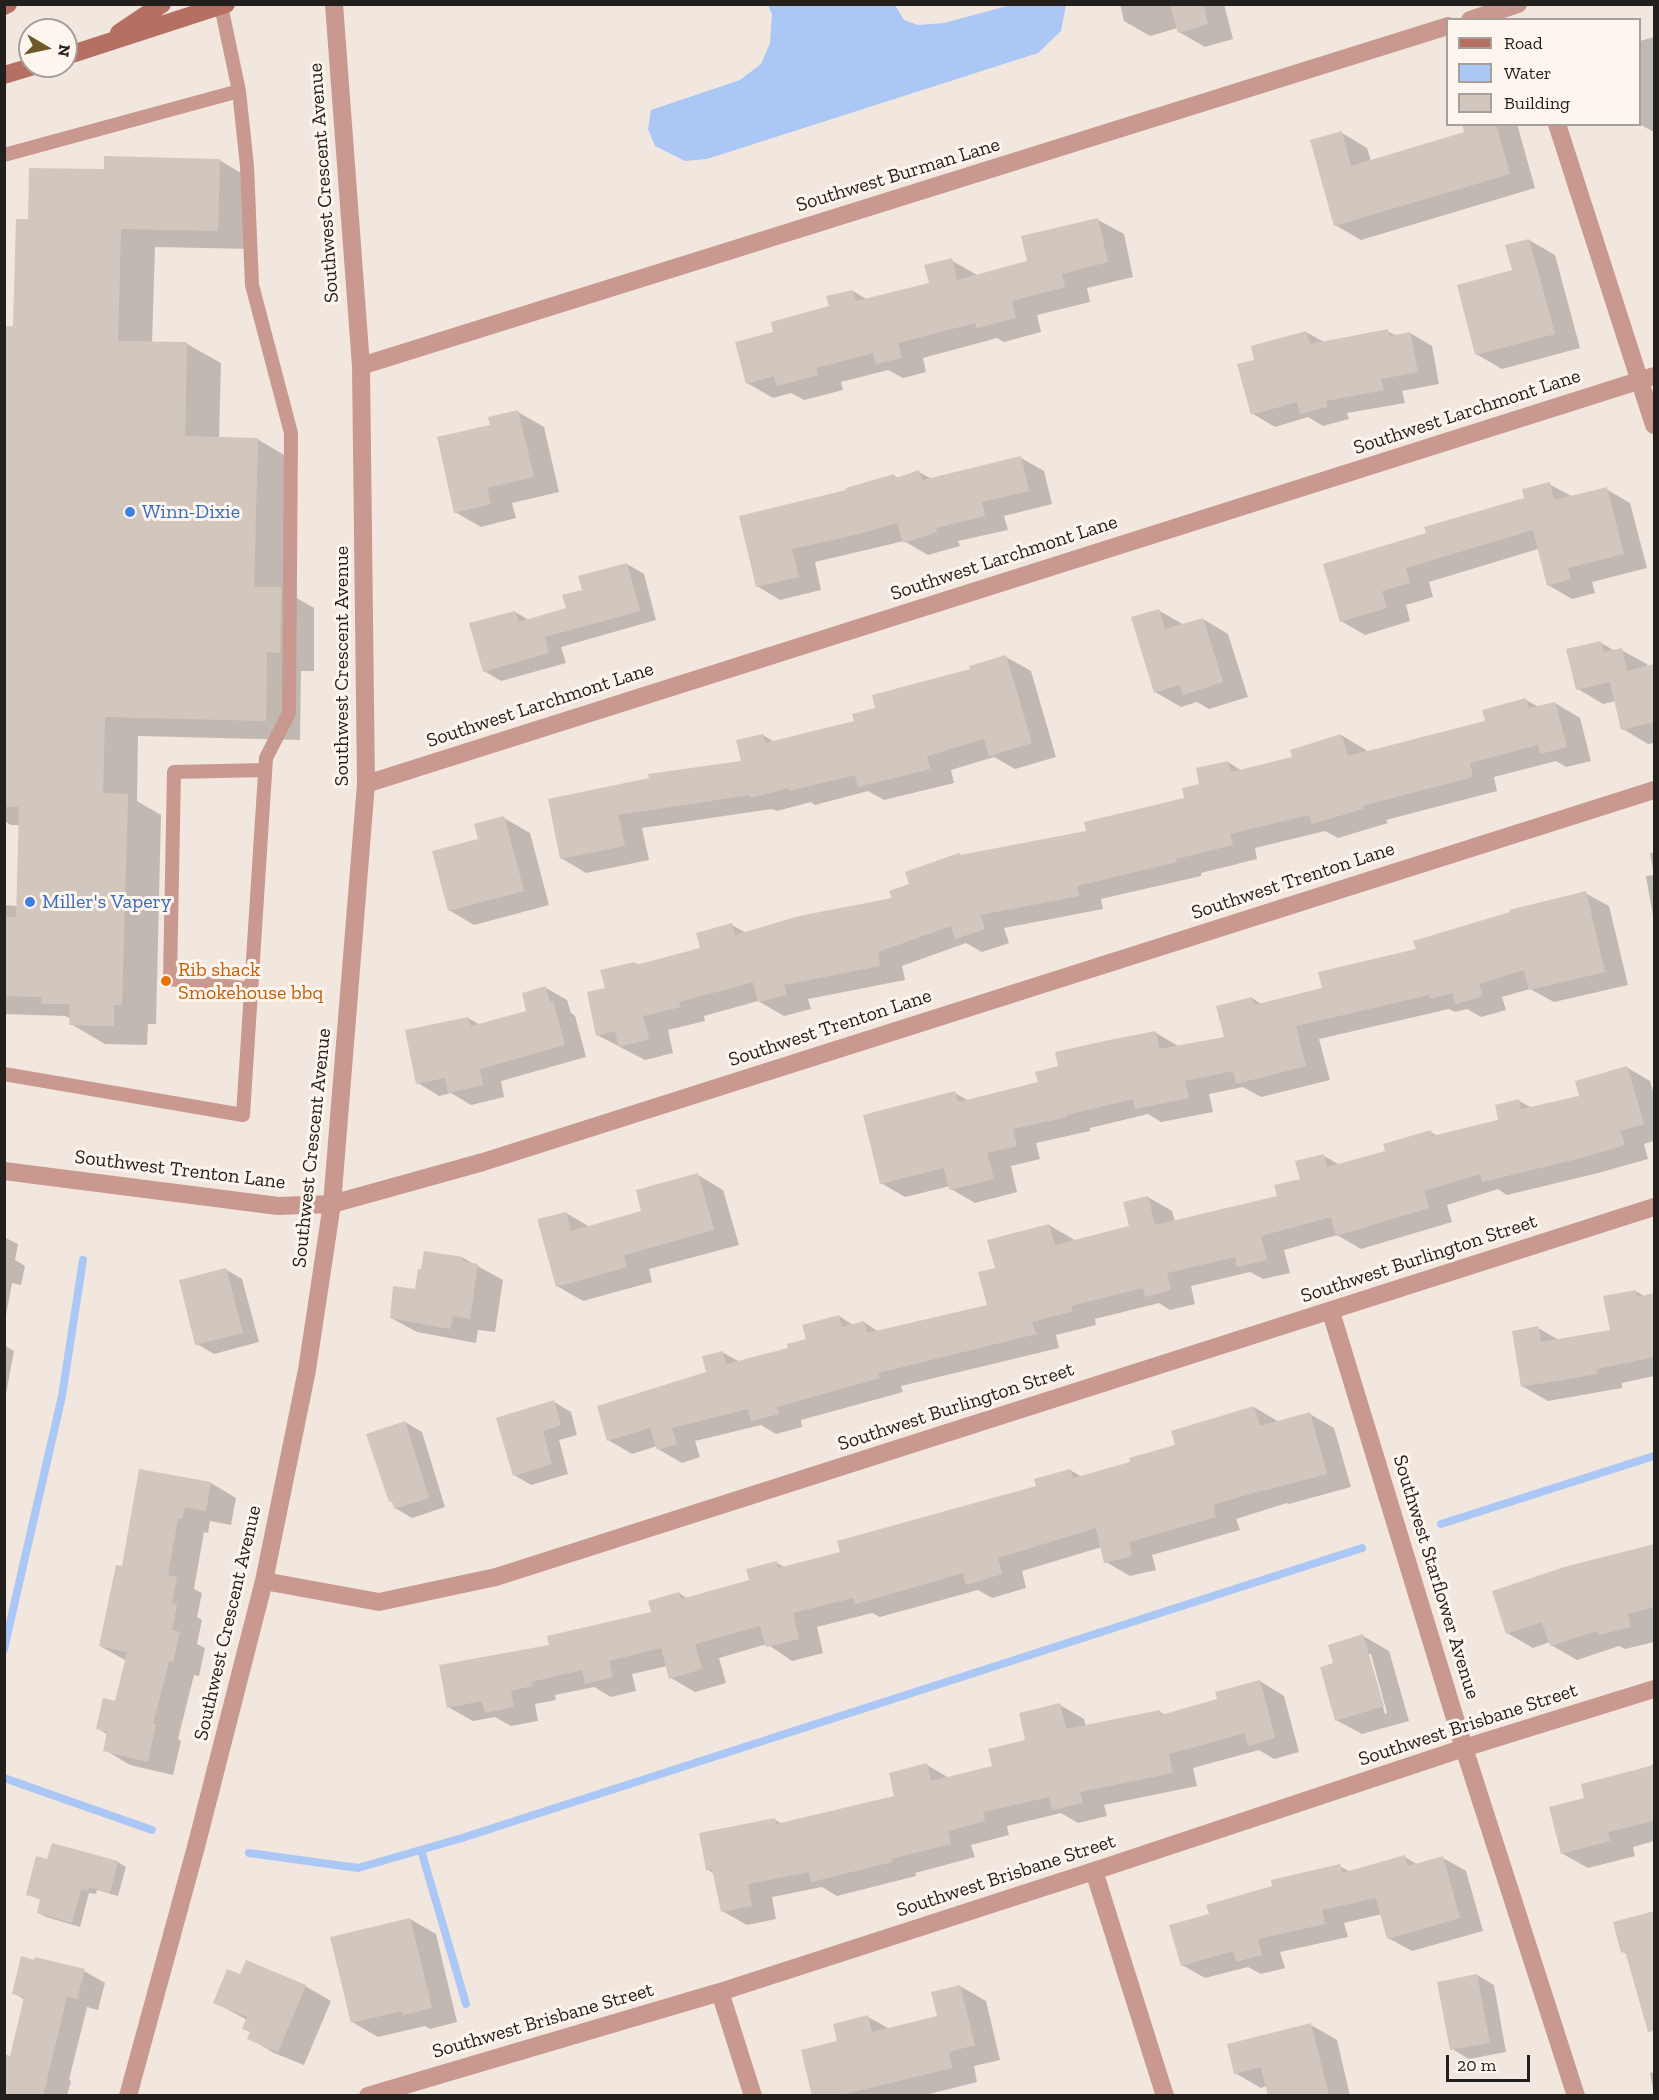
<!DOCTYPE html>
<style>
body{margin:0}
#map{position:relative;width:1659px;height:2100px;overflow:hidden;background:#f2e7df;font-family:"Zilla Slab",serif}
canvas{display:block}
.frame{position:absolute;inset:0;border:6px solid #231f1c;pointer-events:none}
.legend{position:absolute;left:1446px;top:18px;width:195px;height:108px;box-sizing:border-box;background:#fef5ee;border:2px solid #a69f9a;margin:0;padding:8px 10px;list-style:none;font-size:18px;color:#231f1c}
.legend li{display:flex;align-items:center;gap:12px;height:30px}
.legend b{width:30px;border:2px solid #a69f9a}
.north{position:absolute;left:18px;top:18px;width:60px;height:60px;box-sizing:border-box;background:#fef5ee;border:2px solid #a69f9a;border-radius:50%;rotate:99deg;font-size:16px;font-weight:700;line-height:24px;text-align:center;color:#231f1c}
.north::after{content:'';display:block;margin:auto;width:21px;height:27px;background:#6e5a29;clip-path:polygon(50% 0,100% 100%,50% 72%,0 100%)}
.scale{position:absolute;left:1446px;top:2055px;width:84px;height:27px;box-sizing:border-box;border:3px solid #231f1c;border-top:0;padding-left:8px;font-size:18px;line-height:21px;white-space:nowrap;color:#231f1c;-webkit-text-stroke:4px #fef5ee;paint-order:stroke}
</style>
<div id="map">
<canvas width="1659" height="2100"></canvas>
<div class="frame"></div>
<ul class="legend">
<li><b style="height:8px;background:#b56f63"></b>Road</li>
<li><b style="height:16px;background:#aac7f6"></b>Water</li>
<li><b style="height:16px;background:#d2c7bf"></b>Building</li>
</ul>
<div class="north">N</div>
<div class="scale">20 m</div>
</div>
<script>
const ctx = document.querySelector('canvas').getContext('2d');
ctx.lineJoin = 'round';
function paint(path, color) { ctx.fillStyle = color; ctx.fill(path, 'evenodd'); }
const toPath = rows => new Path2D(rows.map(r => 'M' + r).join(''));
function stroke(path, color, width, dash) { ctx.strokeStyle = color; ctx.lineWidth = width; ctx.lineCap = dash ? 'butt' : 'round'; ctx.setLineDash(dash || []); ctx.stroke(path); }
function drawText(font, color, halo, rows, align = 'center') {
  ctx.font = font + ' "Zilla Slab",serif'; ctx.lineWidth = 6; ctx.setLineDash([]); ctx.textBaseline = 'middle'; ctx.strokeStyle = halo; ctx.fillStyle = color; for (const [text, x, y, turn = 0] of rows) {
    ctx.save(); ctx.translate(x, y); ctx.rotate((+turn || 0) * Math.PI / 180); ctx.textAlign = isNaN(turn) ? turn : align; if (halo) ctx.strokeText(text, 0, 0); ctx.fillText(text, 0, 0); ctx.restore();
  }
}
paint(toPath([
 [768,5,895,5,904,20,918,25,944,23,1011,5,1066,5,1061,31,1038,53,707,159,685,161,655,146,648,129,651,110,740,80,761,64,770,43,772,14]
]), '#aac7f6');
paint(toPath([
 [1120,4,1224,4,1233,39,1205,47,1179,32,1178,28,1150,36,1124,21],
 [1654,37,1654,132,1641,125,1640,120,1640,41],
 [1463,124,1517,124,1535,188,1361,240,1335,225,1342,133,1367,148,1371,161,1466,133],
 [219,160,253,180,252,249,155,247,152,343,187,344,221,363,219,439,257,439,291,459,288,593,314,608,314,671,301,671,300,740,138,736,137,801,161,815,156,1024,148,1024,147,1045,105,1044,71,1024,71,1019,65,1016,4,1014,4,905,18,906,20,825,11,825,4,821,4,327,15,328,29,221,106,171],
 [1098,220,1124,234,1133,277,1087,288,1090,302,1037,315,1041,332,1004,342,997,338,923,358,926,372,903,378,888,370,841,382,843,390,804,400,791,393,773,398,747,383,775,333,830,307,853,291,868,300,930,284,951,260,977,275,1029,263],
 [1529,240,1555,255,1580,348,1502,369,1476,354],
 [1387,331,1397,336,1410,333,1432,346,1439,384,1402,391,1405,403,1347,413,1349,419,1323,426,1308,417,1275,427,1253,414,1256,361,1306,332,1324,342],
 [518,412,544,427,559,492,512,503,516,518,481,527,455,512],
 [1021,458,1044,471,1052,504,1004,516,1008,530,958,541,960,546,928,555,904,541,815,562,821,590,780,600,757,586,741,517,848,491,894,476,899,478,919,472,932,479],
 [1549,484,1573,497,1606,489,1630,503,1647,568,1592,582,1595,593,1572,599,1548,585,1538,549,1429,582,1433,597,1406,605,1410,621,1365,635,1341,621,1428,534,1526,499],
 [627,564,644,574,656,620,561,647,566,663,501,681,484,671,515,612,529,620,568,609,584,591],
 [1158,610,1184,625,1203,619,1228,634,1248,697,1209,709,1197,702,1181,707,1155,692],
 [1601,643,1615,651,1621,650,1647,664,1648,668,1654,667,1654,743,1648,744,1623,729,1616,701,1603,704,1578,689],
 [1006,657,1031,671,1056,757,1015,769,994,757,951,770,954,783,884,800,868,791,815,805,811,802,777,811,772,809,642,828,649,860,586,873,561,858,550,800,743,762,763,735,774,742,855,722,877,709],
 [1526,700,1539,707,1555,703,1580,718,1591,761,1566,767,1556,761,1494,777,1497,791,1386,820,1388,823,1338,838,1325,831,1255,848,1257,859,1201,873,1201,876,1101,899,1103,909,1004,928,1009,943,982,952,966,943,902,966,905,980,808,999,811,1009,784,1016,758,1001,704,1016,705,1021,668,1030,673,1053,645,1060,597,1035,607,989,635,963,639,965,702,950,732,925,746,933,894,900,911,884,959,854,963,856,1088,832,1186,799,1228,762,1242,771,1294,758,1341,735,1366,750,1367,753,1486,722],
 [504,818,530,833,549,905,474,925,449,910,480,840],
 [1650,853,1654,853,1654,922,1646,876,1654,875],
 [1585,893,1609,906,1628,985,1554,1002,1530,989,1502,997,1506,1010,1481,1017,1467,1009,1455,1012,1449,1009,1319,1039,1330,1080,1261,1097,1243,1087,1209,1094,1213,1112,1161,1122,1148,1114,1090,1128,1090,1131,1036,1143,1040,1159,1011,1166,1017,1192,975,1203,951,1189,950,1186,905,1197,881,1183,955,1093,969,1101,1040,1083,1060,1067,1156,1033,1180,1047,1226,1038,1252,998,1263,1005,1324,989,1417,950],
 [546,988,567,1000,571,1013,575,1016,586,1057,501,1081,504,1097,471,1105,451,1093,439,1096,418,1083,468,1018,480,1025,528,1012],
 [1626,1067,1650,1081,1654,1095,1654,1141,1644,1144,1648,1159,1598,1173,1507,1195,1498,1189,1447,1205,1452,1222,1361,1249,1337,1235,1284,1250,1290,1273,1263,1279,1250,1272,1191,1286,1195,1304,1170,1310,1159,1303,1095,1319,1096,1325,1056,1335,1059,1348,901,1386,903,1392,801,1420,802,1427,776,1434,761,1425,695,1441,700,1457,682,1463,658,1449,657,1446,632,1454,608,1440,707,1373,722,1352,740,1362,790,1349,808,1340,839,1316,853,1325,864,1322,879,1332,989,1306,997,1269,1049,1225,1073,1239,1074,1242,1131,1227,1148,1197,1172,1211,1175,1222,1279,1197,1301,1180,1324,1156,1340,1165,1387,1152,1430,1132,1438,1136,1500,1121,1519,1101,1532,1108,1581,1097],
 [698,1175,723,1190,739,1245,649,1269,652,1282,583,1301,557,1286,566,1213,590,1227,643,1212],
 [4,1237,18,1244,15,1260,25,1266,21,1285,12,1283,4,1326],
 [463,1258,503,1280,495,1332,478,1330,476,1343,417,1332,391,1318,416,1291,423,1271],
 [225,1269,242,1279,259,1342,214,1354,197,1344],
 [1636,1291,1645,1297,1654,1295,1654,1376,1622,1383,1622,1388,1548,1401,1522,1386,1538,1328,1559,1340,1611,1331],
 [4,1345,14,1351,4,1405],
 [554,1402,571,1412,577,1435,559,1440,568,1474,531,1485,514,1475],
 [1254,1407,1279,1422,1310,1414,1334,1428,1351,1487,1289,1504,1287,1503,1236,1519,1240,1530,1152,1555,1156,1570,1130,1576,1106,1562,1102,1547,1022,1571,1026,1588,992,1598,978,1590,880,1617,872,1613,817,1627,823,1653,792,1661,767,1644,719,1658,726,1683,695,1692,671,1678,667,1666,632,1674,636,1691,611,1697,594,1687,555,1695,556,1700,535,1704,538,1721,511,1726,495,1717,473,1721,448,1707,551,1646,653,1613,679,1593,688,1599,751,1581,777,1563,786,1568,842,1553,1038,1487,1070,1470,1082,1477,1132,1463,1177,1446],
 [405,1422,422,1432,445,1507,412,1518,395,1508,394,1503,390,1501],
 [140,1470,211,1483,236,1498,231,1525,210,1521,208,1533,204,1532,194,1589,202,1593,197,1617,202,1620,197,1644,205,1648,199,1676,194,1675,178,1739,181,1741,173,1775,130,1765,105,1750,108,1735,97,1728,116,1703,127,1661,100,1646,123,1568],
 [1654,1545,1654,1628,1653,1628,1654,1642,1625,1649,1619,1646,1577,1660,1551,1645,1550,1642,1533,1648,1507,1633,1564,1568],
 [1363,1636,1389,1651,1409,1721,1362,1734,1336,1720,1335,1664],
 [1368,1654,1371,1654,1387,1713,1385,1714],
 [1260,1681,1284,1696,1299,1752,1274,1759,1259,1750,1193,1768,1197,1786,1104,1805,1107,1816,1078,1823,1061,1813,1007,1826,1009,1835,971,1845,975,1857,915,1873,916,1876,837,1896,822,1887,772,1897,776,1919,747,1925,722,1911,714,1874,707,1869,775,1820,783,1824,896,1798,927,1765,949,1778,994,1767,1027,1741,1060,1705,1084,1719,1086,1727,1160,1712,1166,1715,1219,1700],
 [1654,1764,1654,1841,1633,1847,1635,1856,1588,1868,1563,1854,1586,1799],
 [53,1845,118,1862,126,1867,118,1896,97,1890,96,1894,89,1893,80,1927,46,1917,38,1913,42,1900,27,1894,48,1861],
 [1405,1857,1418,1865,1443,1858,1466,1871,1483,1931,1412,1951,1388,1938,1382,1914,1344,1923,1348,1937,1280,1952,1285,1968,1261,1974,1248,1967,1205,1978,1182,1965,1210,1915,1339,1866,1351,1872],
 [1654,1912,1654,2005,1640,1997,1627,1954,1623,1952,1615,1923],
 [410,1919,436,1934,457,2022,430,2029,425,2026,378,2037,352,2022],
 [84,1971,105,1983,98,2010,87,2007,69,2080,71,2081,67,2096,4,2096,25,2000,14,1993],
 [1477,1975,1494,1985,1506,2052,1469,2059,1452,2049],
 [240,1976,305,1986,331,2001,304,2065,274,2053,249,2038,251,2032,247,2020,214,2002],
 [960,1986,986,2001,1000,2060,974,2066,977,2082,921,2096,814,2096,839,2042,868,2017,890,2029,938,2017],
 [1311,2025,1337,2040,1350,2096,1269,2096,1267,2086,1261,2088,1235,2073],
 [1654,2072,1654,2095,1650,2073]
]), '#0003');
stroke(toPath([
 [1441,1524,1654,1456],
 [4,1649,62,1396,83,1260],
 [4,1778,152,1830],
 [421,1850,466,2004],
 [249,1853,358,1868,462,1838,1362,1548]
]), '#aac7f6', 8);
paint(toPath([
 [1170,4,1203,4,1208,24,1178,33],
 [1462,124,1496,124,1510,174,1334,226,1310,140,1342,131,1351,166,1464,132],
 [104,156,220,159,218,231,121,229,118,341,187,342,185,436,258,438,254,587,281,587,280,653,267,652,266,721,105,717,103,793,128,794,122,1005,114,1005,114,1026,69,1025,70,1004,41,1004,42,997,4,996,4,917,16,917,19,807,4,807,4,326,13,326,16,219,28,219,29,168,104,169],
 [1098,218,1108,262,1062,274,1065,287,1012,301,1016,318,977,328,975,323,898,343,902,358,876,364,873,353,816,368,818,375,777,386,774,376,746,384,735,342,773,332,771,322,829,306,826,296,853,290,856,301,929,283,924,265,952,258,957,280,1027,261,1021,236],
 [1529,239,1555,334,1475,355,1457,285,1512,270,1505,245],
 [1388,329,1389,336,1410,332,1418,372,1381,379,1384,390,1326,401,1327,407,1300,414,1297,402,1251,415,1237,364,1254,360,1251,346,1306,331,1310,344],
 [518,410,534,477,487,488,491,504,454,513,437,437,490,425,488,417],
 [1021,456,1029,491,982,502,985,516,936,528,937,532,903,543,897,523,859,534,792,549,799,577,756,587,739,516,846,490,846,488,894,474,896,478,919,470,922,480],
 [1550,482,1554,500,1607,487,1624,554,1568,568,1571,579,1547,586,1533,530,1406,568,1410,583,1382,591,1387,608,1340,622,1323,564,1426,533,1424,527,1524,498,1522,489],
 [627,563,640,611,545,637,549,653,483,672,469,623,515,611,519,622,566,608,562,595,582,590,578,576],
 [1159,609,1165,629,1203,618,1223,682,1183,695,1179,685,1154,693,1131,617],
 [1601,641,1604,652,1622,648,1627,671,1654,664,1654,722,1621,730,1610,682,1576,690,1566,649],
 [1006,655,1032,743,989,756,984,739,927,756,930,769,858,787,855,775,789,791,789,788,750,798,750,795,618,815,625,846,560,859,548,799,649,778,648,774,741,761,736,740,763,734,765,743,854,721,852,714,875,708,872,695,970,669,969,666],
 [1526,698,1529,708,1555,702,1567,747,1540,754,1538,745,1470,763,1473,777,1362,806,1363,809,1312,824,1309,815,1230,834,1233,845,1176,859,1177,862,1077,886,1079,896,980,915,985,929,955,939,951,926,878,952,880,966,784,985,787,995,758,1002,753,982,679,1002,681,1007,643,1016,649,1039,619,1047,615,1031,596,1036,587,992,605,988,600,970,635,962,636,965,700,948,696,933,732,923,735,935,799,916,892,898,889,891,909,884,905,872,959,853,960,855,1086,831,1084,822,1184,798,1182,788,1199,784,1196,768,1228,761,1231,772,1292,757,1290,750,1341,734,1348,756,1485,721,1482,710],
 [504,816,524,891,448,911,432,851,478,839,474,824],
 [1586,891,1605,972,1529,990,1524,970,1479,984,1483,996,1456,1004,1452,993,1430,999,1429,995,1296,1026,1306,1066,1236,1084,1233,1071,1185,1081,1189,1098,1135,1109,1133,1099,1067,1115,1067,1117,1013,1129,1017,1146,987,1153,994,1179,949,1190,944,1168,880,1184,863,1115,955,1091,958,1102,1038,1082,1035,1072,1058,1066,1055,1052,1109,1040,1156,1031,1159,1049,1224,1037,1216,1006,1252,997,1254,1005,1322,988,1318,972,1416,949,1413,941,1510,912,1509,910],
 [546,986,550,1002,553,1001,565,1045,480,1069,483,1085,448,1093,445,1078,416,1084,405,1030,468,1017,471,1026,526,1011,522,993],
 [1627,1066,1644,1124,1620,1131,1625,1145,1573,1160,1482,1182,1480,1174,1424,1191,1429,1208,1336,1236,1331,1217,1261,1236,1267,1260,1237,1267,1235,1257,1167,1273,1171,1290,1145,1297,1143,1288,1071,1306,1073,1311,1032,1322,1036,1334,878,1373,880,1378,777,1407,779,1414,751,1421,748,1409,672,1428,677,1444,657,1450,650,1428,607,1441,597,1406,706,1372,702,1356,723,1351,726,1364,788,1348,787,1344,806,1339,802,1325,839,1315,842,1327,864,1321,867,1333,987,1305,978,1272,995,1268,987,1240,1049,1224,1055,1245,1129,1226,1123,1202,1148,1196,1155,1225,1277,1196,1274,1185,1300,1179,1295,1161,1324,1154,1327,1167,1385,1151,1383,1144,1431,1130,1432,1136,1498,1120,1495,1105,1519,1099,1521,1109,1579,1096,1575,1081],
 [698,1173,714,1230,624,1255,627,1267,556,1287,537,1219,566,1212,571,1231,641,1211,636,1190],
 [424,1251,463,1257,463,1261,478,1264,470,1319,453,1316,450,1329,390,1318,393,1286,415,1289,418,1269,421,1269],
 [226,1268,243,1333,195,1345,179,1280],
 [1636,1290,1637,1297,1654,1293,1654,1357,1597,1369,1597,1374,1521,1387,1512,1331,1538,1326,1541,1342,1610,1330,1603,1296],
 [554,1400,561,1425,543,1431,552,1464,513,1476,496,1418],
 [1254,1406,1260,1426,1310,1412,1327,1474,1263,1491,1263,1490,1213,1505,1216,1517,1129,1542,1132,1556,1104,1563,1096,1528,998,1558,1002,1574,966,1585,963,1573,855,1604,853,1598,793,1613,799,1639,766,1647,760,1626,695,1644,702,1669,669,1679,661,1648,609,1661,613,1677,585,1684,582,1670,531,1682,532,1686,511,1691,514,1707,485,1713,482,1701,447,1708,439,1665,549,1645,547,1636,651,1612,648,1601,679,1592,681,1599,749,1580,746,1569,777,1561,778,1568,840,1552,837,1541,1036,1486,1034,1479,1070,1469,1073,1478,1130,1462,1129,1458,1175,1445,1171,1431],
 [405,1421,429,1498,394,1509,392,1501,389,1502,366,1434],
 [139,1469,211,1482,206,1511,185,1507,182,1519,178,1518,168,1575,177,1577,172,1603,177,1604,172,1630,180,1632,173,1662,169,1661,153,1724,156,1724,148,1762,103,1751,107,1732,96,1729,103,1698,115,1701,127,1652,99,1646,116,1565,122,1566],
 [1654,1544,1654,1607,1628,1614,1631,1627,1598,1635,1597,1631,1550,1646,1542,1622,1506,1634,1492,1591,1564,1567],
 [1363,1634,1384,1706,1335,1721,1320,1667,1333,1663,1328,1645],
 [1260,1680,1275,1738,1248,1746,1245,1733,1169,1754,1173,1773,1080,1792,1083,1803,1052,1810,1049,1797,983,1812,985,1821,948,1831,951,1844,891,1859,892,1862,811,1882,809,1872,748,1884,752,1906,721,1912,712,1869,706,1870,699,1833,775,1818,776,1824,894,1796,889,1773,927,1763,931,1781,992,1766,988,1749,1025,1740,1019,1713,1060,1703,1066,1729,1160,1710,1161,1715,1217,1699,1215,1692],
 [1654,1765,1654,1821,1608,1832,1610,1841,1561,1854,1549,1807,1584,1798,1581,1784],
 [52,1843,118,1861,110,1893,89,1887,88,1891,81,1889,72,1923,37,1913,40,1899,26,1895,36,1856,47,1859],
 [1405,1855,1408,1866,1443,1856,1460,1918,1387,1939,1376,1898,1322,1910,1325,1924,1258,1939,1262,1955,1236,1962,1233,1951,1181,1966,1169,1925,1209,1914,1206,1905,1272,1886,1271,1880,1340,1864,1342,1873],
 [1654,1911,1654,2031,1648,2032,1625,1951,1621,1953,1613,1922],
 [410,1918,432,2008,403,2015,402,2011,351,2023,330,1937],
 [21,1956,34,1960,35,1957,85,1969,77,1999,67,1996,43,2096,4,2096,4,2054,10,2056,24,1997,12,1994],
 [246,1960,306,1985,278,2052,247,2039,250,2032,242,2029,247,2017,213,2003,227,1969,240,1974],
 [1477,1974,1490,2043,1450,2050,1437,1982],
 [960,1985,975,2045,949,2052,952,2068,837,2096,812,2096,801,2050,837,2041,833,2024,868,2015,872,2032,937,2016,931,1992],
 [1311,2023,1329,2096,1268,2096,1261,2067,1234,2074,1227,2044]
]), '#d2c7bf');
stroke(toPath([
 [4,155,239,91],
 [251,989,170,979,174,772,265,770],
 [4,1074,243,1115,266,758,289,713,291,433,252,285,247,166,239,91,221,6]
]), '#c9988f', 14);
stroke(toPath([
 [1470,20,1518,4],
 [1557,124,1654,425],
 [361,366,1448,26],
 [366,784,1654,376],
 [4,1171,278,1206,332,1204,483,1162,1654,790],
 [1331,1312,1464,1748,1576,2096],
 [264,1581,379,1602,496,1577,1654,1207],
 [1094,1871,1165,2096],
 [720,1992,753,2096],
 [128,2096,197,1843,264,1581,307,1370,332,1204,366,784,361,366,334,4],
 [368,2096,720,1992,1094,1871,1464,1748,1654,1689]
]), '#c9988f', 18);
stroke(toPath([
 [4,6,8,4],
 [119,33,162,4],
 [66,56,226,4],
 [4,75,34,66]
]), '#b56f63', 18);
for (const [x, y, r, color] of [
 [130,512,6,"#3f7fe0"],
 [30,902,6,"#3f7fe0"],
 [166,981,6,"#e8710a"]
]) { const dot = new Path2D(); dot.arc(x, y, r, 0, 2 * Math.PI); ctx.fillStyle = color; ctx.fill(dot); stroke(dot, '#fef5ee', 2); }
drawText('20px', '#231f1c', '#fef5ee', [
 ["Southwest Burman Lane",898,175,-17],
 ["Southwest Crescent Avenue",324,183,-94],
 ["Southwest Larchmont Lane",1467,412,-18],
 ["Southwest Larchmont Lane",1004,558,-18],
 ["Southwest Crescent Avenue",342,666,-90],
 ["Southwest Larchmont Lane",540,705,-18],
 ["Southwest Trenton Lane",1293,881,-18],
 ["Southwest Trenton Lane",830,1028,-18],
 ["Southwest Crescent Avenue",312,1148,-84],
 ["Southwest Trenton Lane",180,1170,7],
 ["Southwest Burlington Street",1419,1259,-18],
 ["Southwest Burlington Street",956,1407,-18],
 ["Southwest Starflower Avenue",1436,1577,73],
 ["Southwest Crescent Avenue",228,1623,-77],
 ["Southwest Brisbane Street",1468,1725,-18],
 ["Southwest Brisbane Street",1006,1876,-18],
 ["Southwest Brisbane Street",543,2021,-16]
]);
drawText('20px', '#366cbe', '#fef5ee', [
 ["Winn-Dixie",142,512],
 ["Miller's Vapery",42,902]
], 'left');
drawText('20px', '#c56008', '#fef5ee', [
 ["Rib shack",178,970],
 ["Smokehouse bbq",178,993]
], 'left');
</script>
